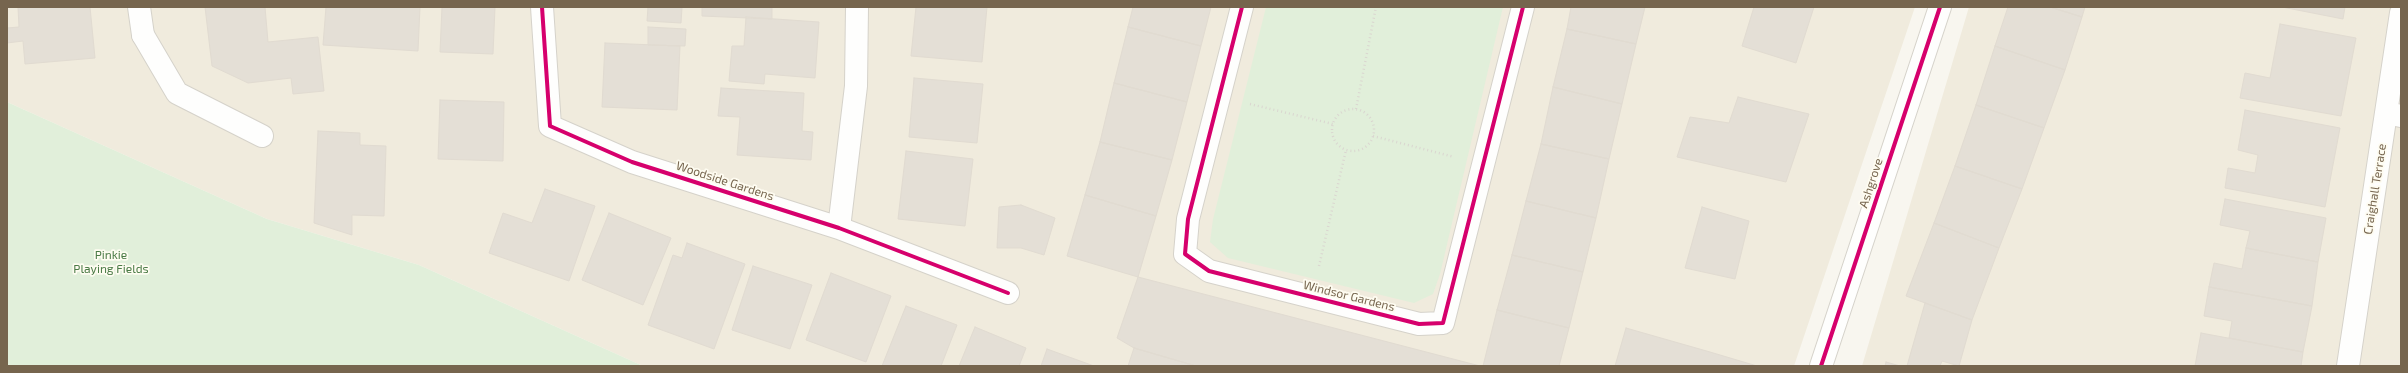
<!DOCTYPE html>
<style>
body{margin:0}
#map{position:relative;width:2408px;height:373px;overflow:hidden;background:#f8f6ef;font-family:"Exo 2",sans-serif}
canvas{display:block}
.frame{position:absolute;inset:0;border:8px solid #76654e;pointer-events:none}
</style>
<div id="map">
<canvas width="2408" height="373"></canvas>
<div class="frame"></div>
</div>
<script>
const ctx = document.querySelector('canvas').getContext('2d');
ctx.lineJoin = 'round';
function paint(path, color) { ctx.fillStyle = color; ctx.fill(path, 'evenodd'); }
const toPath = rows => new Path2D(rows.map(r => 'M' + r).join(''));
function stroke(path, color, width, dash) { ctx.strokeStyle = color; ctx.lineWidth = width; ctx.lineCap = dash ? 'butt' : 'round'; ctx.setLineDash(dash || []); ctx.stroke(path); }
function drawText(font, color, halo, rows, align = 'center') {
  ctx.font = font + ' "Exo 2",sans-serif'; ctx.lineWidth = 3.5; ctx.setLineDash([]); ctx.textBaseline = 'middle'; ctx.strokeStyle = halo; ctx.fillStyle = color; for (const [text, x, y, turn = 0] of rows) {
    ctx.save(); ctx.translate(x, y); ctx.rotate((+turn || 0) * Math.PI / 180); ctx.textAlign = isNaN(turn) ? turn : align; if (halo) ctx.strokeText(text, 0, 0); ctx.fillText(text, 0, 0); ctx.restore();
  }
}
paint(toPath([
 [7,7,1915,7,1794,366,643,366,419,265,267,219,7,102],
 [1969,7,2401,7,2401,366,1862,366]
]), '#f0ebdd');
paint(toPath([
 [1266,7,1503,7,1440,274,1433,294,1414,303,1228,258,1210,242,1213,219],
 [7,102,267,219,419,265,643,366,7,366]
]), '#e1efda');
const building = toPath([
 [18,7,90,7,95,58,25,64,23,41,7,43,7,28,19,27,18,7],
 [205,7,265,7,268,42,318,37,324,91,293,94,291,78,248,83,212,66,205,7],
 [326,7,420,7,418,51,323,45,326,7],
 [442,7,495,7,493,54,440,52,442,7],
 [648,7,682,7,681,23,647,21,648,7],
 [702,7,772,7,772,19,702,16,702,7],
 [916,7,987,7,982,62,911,56,916,7],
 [1133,7,1211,7,1201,46,1128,27,1133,7],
 [1571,7,1645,7,1636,44,1567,29,1571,7],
 [1754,7,1814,7,1796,63,1742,46,1754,7],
 [2008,7,2050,7,2082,17,2065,70,1995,46,2008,7],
 [2050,7,2085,7,2082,17,2050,7],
 [2282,7,2345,7,2343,19,2282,7],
 [746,17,819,22,815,78,765,74,764,84,729,81,732,46,744,46,746,17],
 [2280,24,2356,38,2341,116,2240,98,2245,73,2270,78,2280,24],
 [648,27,686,29,685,46,648,45,648,27],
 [1128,27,1201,46,1187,102,1114,83,1128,27],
 [1567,29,1636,44,1622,104,1553,87,1567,29],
 [605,43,680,46,677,110,602,107,605,43],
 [1995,46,2065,70,2044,128,1976,105,1995,46],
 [914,78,983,84,977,143,909,137,914,78],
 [1114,83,1187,102,1172,160,1100,142,1114,83],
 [1553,87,1622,104,1609,159,1541,144,1553,87],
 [721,88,804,93,802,131,813,132,811,160,737,155,740,117,718,116,721,88],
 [1738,97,1809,114,1786,182,1677,157,1690,117,1729,123,1738,97],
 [440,100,504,102,503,161,438,159,440,100],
 [1976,105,2044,128,2022,189,1955,166,1976,105],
 [2245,110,2340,128,2325,207,2225,188,2228,168,2255,173,2258,155,2238,150,2245,110],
 [318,131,360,133,360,145,386,146,384,216,352,215,352,235,314,223,318,131],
 [1100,142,1172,160,1156,216,1085,195,1100,142],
 [1541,144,1609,159,1596,218,1526,201,1541,144],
 [906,151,973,159,965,226,898,219,906,151],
 [1955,166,2022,189,1999,248,1934,223,1955,166],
 [545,189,595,206,569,281,489,253,503,213,532,223,545,189],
 [1085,195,1156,216,1138,277,1067,256,1085,195],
 [2225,199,2326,218,2318,262,2246,248,2250,231,2220,225,2225,199],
 [1526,201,1596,218,1583,272,1512,255,1526,201],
 [1021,205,1055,218,1044,255,1021,248,997,248,999,207,1021,205],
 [1702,207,1749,221,1735,279,1685,268,1702,207],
 [609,213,671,238,643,305,582,280,609,213],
 [1934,223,1999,248,1972,320,1906,296,1934,223],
 [687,243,745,264,714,349,648,325,673,255,682,258,687,243],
 [2246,248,2318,262,2312,306,2209,287,2214,263,2242,269,2246,248],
 [1512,255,1583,272,1569,328,1497,310,1512,255],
 [753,266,812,285,790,349,732,330,753,266],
 [831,273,891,296,866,362,806,340,831,273],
 [1138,277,1480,366,1196,366,1134,348,1117,338,1138,277],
 [2209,287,2312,306,2303,352,2229,338,2232,321,2204,316,2209,287],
 [1925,303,1972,320,1959,366,1942,361,1940,366,1907,366,1925,303],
 [906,306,957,325,941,366,882,366,906,306],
 [1497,310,1569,328,1559,366,1483,366,1497,310],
 [975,327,1026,348,1019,366,959,366,975,327],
 [1626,328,1710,352,1757,366,1615,366,1626,328],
 [2201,333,2303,352,2301,366,2195,366,2201,333],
 [1134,348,1196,366,1128,366,1134,348],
 [1047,349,1094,366,1041,366,1047,349],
 [1886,362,1900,366,1885,366,1886,362]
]);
paint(building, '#e4dfd6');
stroke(building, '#e1dbd1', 1);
const service = toPath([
 [143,35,177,93,262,136],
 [2387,113,2401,116]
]);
const minor = toPath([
 [139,7,143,35],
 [542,7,550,126,632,162,839,228,1008,293],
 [1242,7,1188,219,1185,254,1209,271,1419,324,1443,323,1523,7],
 [839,228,856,86,857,7],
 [1821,366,1940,7],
 [2348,366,2401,13]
]);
stroke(service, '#d5d2ca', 24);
stroke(minor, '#d5d2ca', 24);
stroke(toPath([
 [1250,104,1333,124],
 [1356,109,1376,7],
 '1332 130a21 21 0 1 1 42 0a21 21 0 1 1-42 0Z',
 [1373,136,1454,157],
 [1319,266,1346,150]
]), '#dad6d0', 2.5, [1, 3]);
stroke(service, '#fefefd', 22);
stroke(minor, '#fefefd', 22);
stroke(toPath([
 [542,7,550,126,632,162,839,228,1008,293],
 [1242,7,1188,219,1185,254,1209,271,1419,324,1443,323,1523,7],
 [1821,366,1940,7]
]), '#d6006c', 4);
drawText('12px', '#76654e', '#fefcf1', [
 ["Woodside Gardens",725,181,18],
 ["Ashgrove",1871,183,-72],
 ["Craighall Terrace",2375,189,-81],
 ["Windsor Gardens",1349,296,14]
]);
drawText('12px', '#4b7b46', '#fefcf1', [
 ["Pinkie",111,255],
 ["Playing Fields",111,269]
]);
</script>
